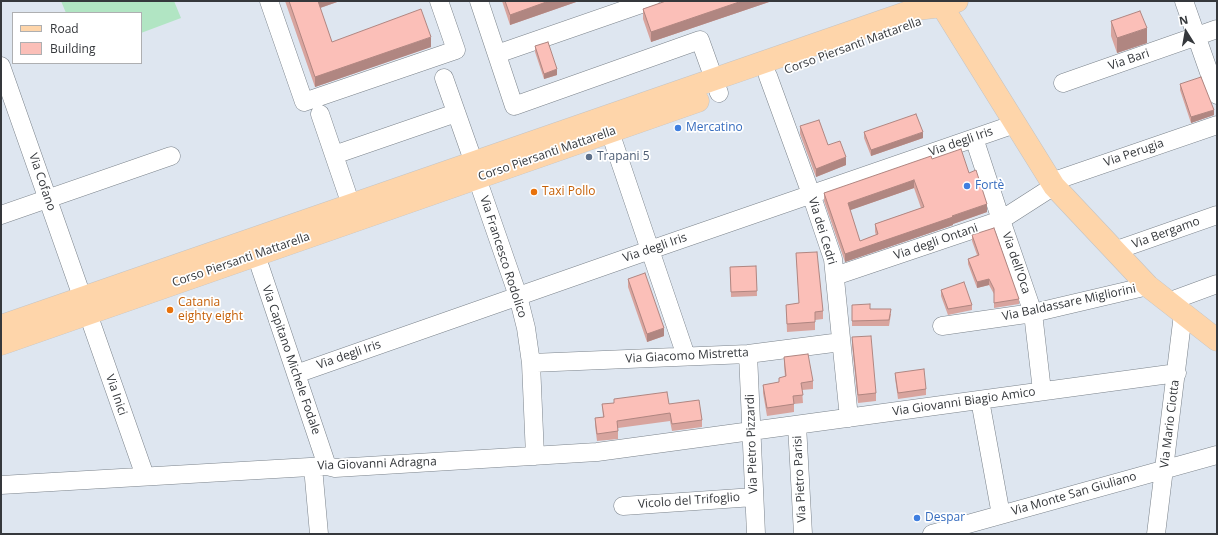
<!DOCTYPE html>
<meta charset="utf-8">
<style>
body{margin:0}
#map{position:relative;width:1218px;height:535px;overflow:hidden;background:#dee6f0;font-family:"Open Sans",sans-serif}
canvas{display:block}
.frame{position:absolute;inset:0;border:2px solid #35383c;pointer-events:none}
.legend{position:absolute;left:12px;top:12px;width:130px;height:52px;box-sizing:border-box;background:#fff;border:1px solid #aeafb1;margin:0;padding:5px 7px;list-style:none;font-size:12px;color:#35383c}
.legend li{display:flex;align-items:center;gap:8px;height:20px}
.legend b{width:20px;border:1px solid #aeafb1}
.north{position:absolute;left:1166px;top:12px;width:40px;height:40px;-webkit-text-stroke:3px #fff;paint-order:stroke;rotate:349deg;font-size:11px;font-weight:700;line-height:16px;text-align:center;color:#35383c}
.north::after{content:'';display:block;margin:auto;width:14px;height:18px;background:#35383c;clip-path:polygon(50% 0,100% 100%,50% 72%,0 100%)}
</style>
<div id="map">
<canvas width="1218" height="535"></canvas>
<div class="frame"></div>
<ul class="legend">
<li><b style="height:5px;background:#fed5aa"></b>Road</li>
<li><b style="height:11px;background:#fbbfb8"></b>Building</li>
</ul>
<div class="north">N</div>
</div>
<script>
const ctx = document.querySelector('canvas').getContext('2d');
ctx.lineJoin = 'round';
function paint(path, color) { ctx.fillStyle = color; ctx.fill(path, 'evenodd'); }
const toPath = rows => new Path2D(rows.map(r => 'M' + r).join(''));
function stroke(path, color, width, dash) { ctx.strokeStyle = color; ctx.lineWidth = width; ctx.lineCap = dash ? 'butt' : 'round'; ctx.setLineDash(dash || []); ctx.stroke(path); }
function drawText(font, color, halo, rows, align = 'center') {
  ctx.font = font + ' "Open Sans",sans-serif'; ctx.lineWidth = 3.5; ctx.setLineDash([]); ctx.textBaseline = 'middle'; ctx.strokeStyle = halo; ctx.fillStyle = color; for (const [text, x, y, turn = 0] of rows) {
    ctx.save(); ctx.translate(x, y); ctx.rotate((+turn || 0) * Math.PI / 180); ctx.textAlign = isNaN(turn) ? turn : align; if (halo) ctx.strokeText(text, 0, 0); ctx.fillText(text, 0, 0); ctx.restore();
  }
}
paint(toPath([
 [61,1,174,1,181,18,141,33,141,13,66,13]
]), '#b1e5c3');
const minor = toPath([
 [269,1,304,102,456,50,439,1],
 [479,1,514,106,700,40,719,93],
 [1184,1,1217,95],
 [497,54,650,1],
 [1,66,145,476],
 [768,76,811,194,833,259,849,418],
 [444,78,474,163],
 [1063,83,1217,29],
 [320,114,351,205],
 [610,132,686,356],
 [974,138,1001,220,1033,313,1042,391],
 [334,155,456,113],
 [477,178,518,296,526,328,531,363,535,456],
 [1051,182,1217,125],
 [1,215,171,156],
 [1114,251,1217,215],
 [256,255,327,466],
 [835,276,1001,220,1054,186],
 [1168,302,1217,284],
 [942,326,1033,313,1148,286],
 [748,354,756,534],
 [531,363,748,354,841,342],
 [296,374,650,250,1015,124],
 [980,400,1001,515],
 [797,425,803,534],
 [313,467,319,534],
 [1,485,327,466,335,468,597,452,1177,373],
 [623,506,754,497],
 [932,534,1217,455],
 [1156,534,1183,314]
]);
const major = toPath([
 [942,6,1054,186,1148,286,1217,340],
 [1,326,917,9,942,6,957,1],
 [1,344,698,101]
]);
stroke(minor, '#7b838b', 19);
stroke(major, '#c2c3c4', 23);
stroke(minor, '#fff', 18);
stroke(major, '#fed5aa', 22);
paint(toPath([
 [285,1,340,1,320,8,332,42,431,47,315,87],
 [502,1,579,1,510,25],
 [666,1,772,1,651,42,643,19,643,9],
 [1111,21,1147,43,1117,53,1111,36],
 [535,46,557,75,544,79,535,52],
 [1180,84,1214,115,1191,123,1180,90],
 [800,126,828,145,846,165,816,177,800,134],
 [864,132,923,138,871,156,864,138],
 [932,159,969,173,987,212,953,224,953,225,845,262,824,201,824,193],
 [914,188,921,208,875,224,875,232,876,235,860,241,850,210],
 [972,235,1019,299,1019,304,994,308,994,294,989,285,977,288,968,264,968,259,977,255,972,241],
 [796,253,823,311,823,319,815,320,815,330,787,332,786,305,799,303],
 [756,266,757,296,731,297,730,267],
 [628,279,664,336,647,342,628,287],
 [941,290,972,305,972,310,948,315,941,296],
 [852,305,891,314,889,326,852,326],
 [852,337,876,393,876,401,858,403,852,345],
 [784,357,813,381,813,389,802,390,803,403,794,404,794,412,767,416,763,393,763,385,779,382,779,378,785,377,784,365],
 [895,373,926,389,926,395,898,399,895,378],
 [614,399,669,404,702,420,702,427,672,431,670,421,618,428,618,439,597,441,595,425,595,418,603,417,602,404,614,403]
]), '#d8a49e');
paint(toPath([
 [317,1,340,1,317,9],
 [549,1,579,1,510,25,510,15],
 [742,1,772,1,651,42,651,32],
 [1147,28,1147,43,1117,53,1117,38],
 [431,37,431,47,315,87,315,77],
 [557,69,557,75,544,79,544,74],
 [1214,110,1214,115,1191,123,1191,117],
 [923,132,923,138,871,156,871,150],
 [846,157,846,165,816,177,816,169],
 [914,180,914,188,848,211,848,203],
 [987,204,987,212,953,224,953,225,845,262,845,254],
 [989,279,989,285,977,288,977,282],
 [664,328,664,336,647,342,647,334]
]), '#b08681');
const building = toPath([
 [289,1,318,1,332,42,421,9,431,37,315,77,289,1],
 [505,1,549,1,510,15,505,1],
 [666,1,742,1,651,32,643,9,666,1],
 [1140,11,1147,28,1117,38,1111,21,1140,11],
 [548,42,557,69,544,74,535,46,548,42],
 [1201,77,1214,110,1191,117,1180,84,1201,77],
 [916,114,923,132,871,150,864,132,916,114],
 [819,120,828,145,840,141,846,157,816,169,800,126,819,120],
 [961,149,969,173,976,170,987,204,952,216,953,217,845,254,824,193,931,156,932,159,961,149],
 [914,180,924,207,875,224,878,234,860,241,848,203,914,180],
 [994,228,1019,299,994,303,994,289,989,279,977,282,968,259,979,255,972,235,994,228],
 [817,252,823,311,815,312,815,322,787,324,786,305,799,303,796,253,817,252],
 [756,266,757,291,731,292,730,267,756,266],
 [645,273,664,328,647,334,628,279,645,273],
 [964,282,972,305,948,309,941,290,964,282],
 [870,304,870,309,891,309,889,320,852,321,852,305,870,304],
 [871,336,876,393,858,395,852,337,871,336],
 [808,354,813,381,801,383,803,395,793,396,794,404,767,408,763,385,779,382,779,378,786,376,784,357,808,354],
 [924,369,926,389,898,393,895,373,924,369],
 [667,392,669,404,699,400,702,420,672,424,670,413,617,421,618,431,597,434,595,418,604,417,602,404,614,403,614,399,667,392]
]);
paint(building, '#fbbfb8');
stroke(building, '#b08681', 1);
for (const [x, y, r, color] of [
 [678,128,4,"#3f7fe0"],
 [589,157,4,"#5c6f8a"],
 [967,186,4,"#3f7fe0"],
 [534,192,4,"#e8710a"],
 [170,310,4,"#e8710a"],
 [917,518,4,"#3f7fe0"]
]) { const dot = new Path2D(); dot.arc(x, y, r, 0, 2 * Math.PI); ctx.fillStyle = color; ctx.fill(dot); stroke(dot, '#fff', 1.5); }
drawText('12px', '#35383c', '#fff', [
 ["Corso Piersanti Mattarella",853,46,-20],
 ["Via Bari",1129,60,-19],
 ["Via degli Iris",961,142,-19],
 ["Via Perugia",1134,153,-19],
 ["Corso Piersanti Mattarella",547,154,-19],
 ["Via Cofano",42,182,71],
 ["Via dei Cedri",822,231,73],
 ["Via Bergamo",1166,233,-20],
 ["Via degli Ontani",936,242,-19],
 ["Via degli Iris",655,248,-19],
 ["Via Francesco Rodolico",503,257,72],
 ["Corso Piersanti Mattarella",241,260,-19],
 ["Via dell'Oca",1016,263,71],
 ["Via Baldassare Migliorini",1069,303,-12],
 ["Via degli Iris",349,355,-19],
 ["Via Giacomo Mistretta",687,356,-3],
 ["Via Capitano Michele Fodale",291,360,71],
 ["Via Inici",116,395,71],
 ["Via Giovanni Biagio Amico",964,402,-8],
 ["Via Mario Ciotta",1170,424,-83],
 ["Via Pietro Pizzardi",752,444,-92],
 ["Via Giovanni Adragna",377,464,-2],
 ["Via Pietro Parisi",800,479,-93],
 ["Via Monte San Giuliano",1074,494,-16],
 ["Vicolo del Trifoglio",689,501,-4]
]);
drawText('12px', '#366cbe', '#fff', [
 ["Mercatino",686,128],
 ["Fortè",975,186],
 ["Despar",925,518]
], 'left');
drawText('12px', '#4e5e75', '#fff', [
 ["Trapani 5",597,157]
], 'left');
drawText('12px', '#c56008', '#fff', [
 ["Taxi Pollo",542,192],
 ["Catania",178,303],
 ["eighty eight",178,317]
], 'left');
</script>
